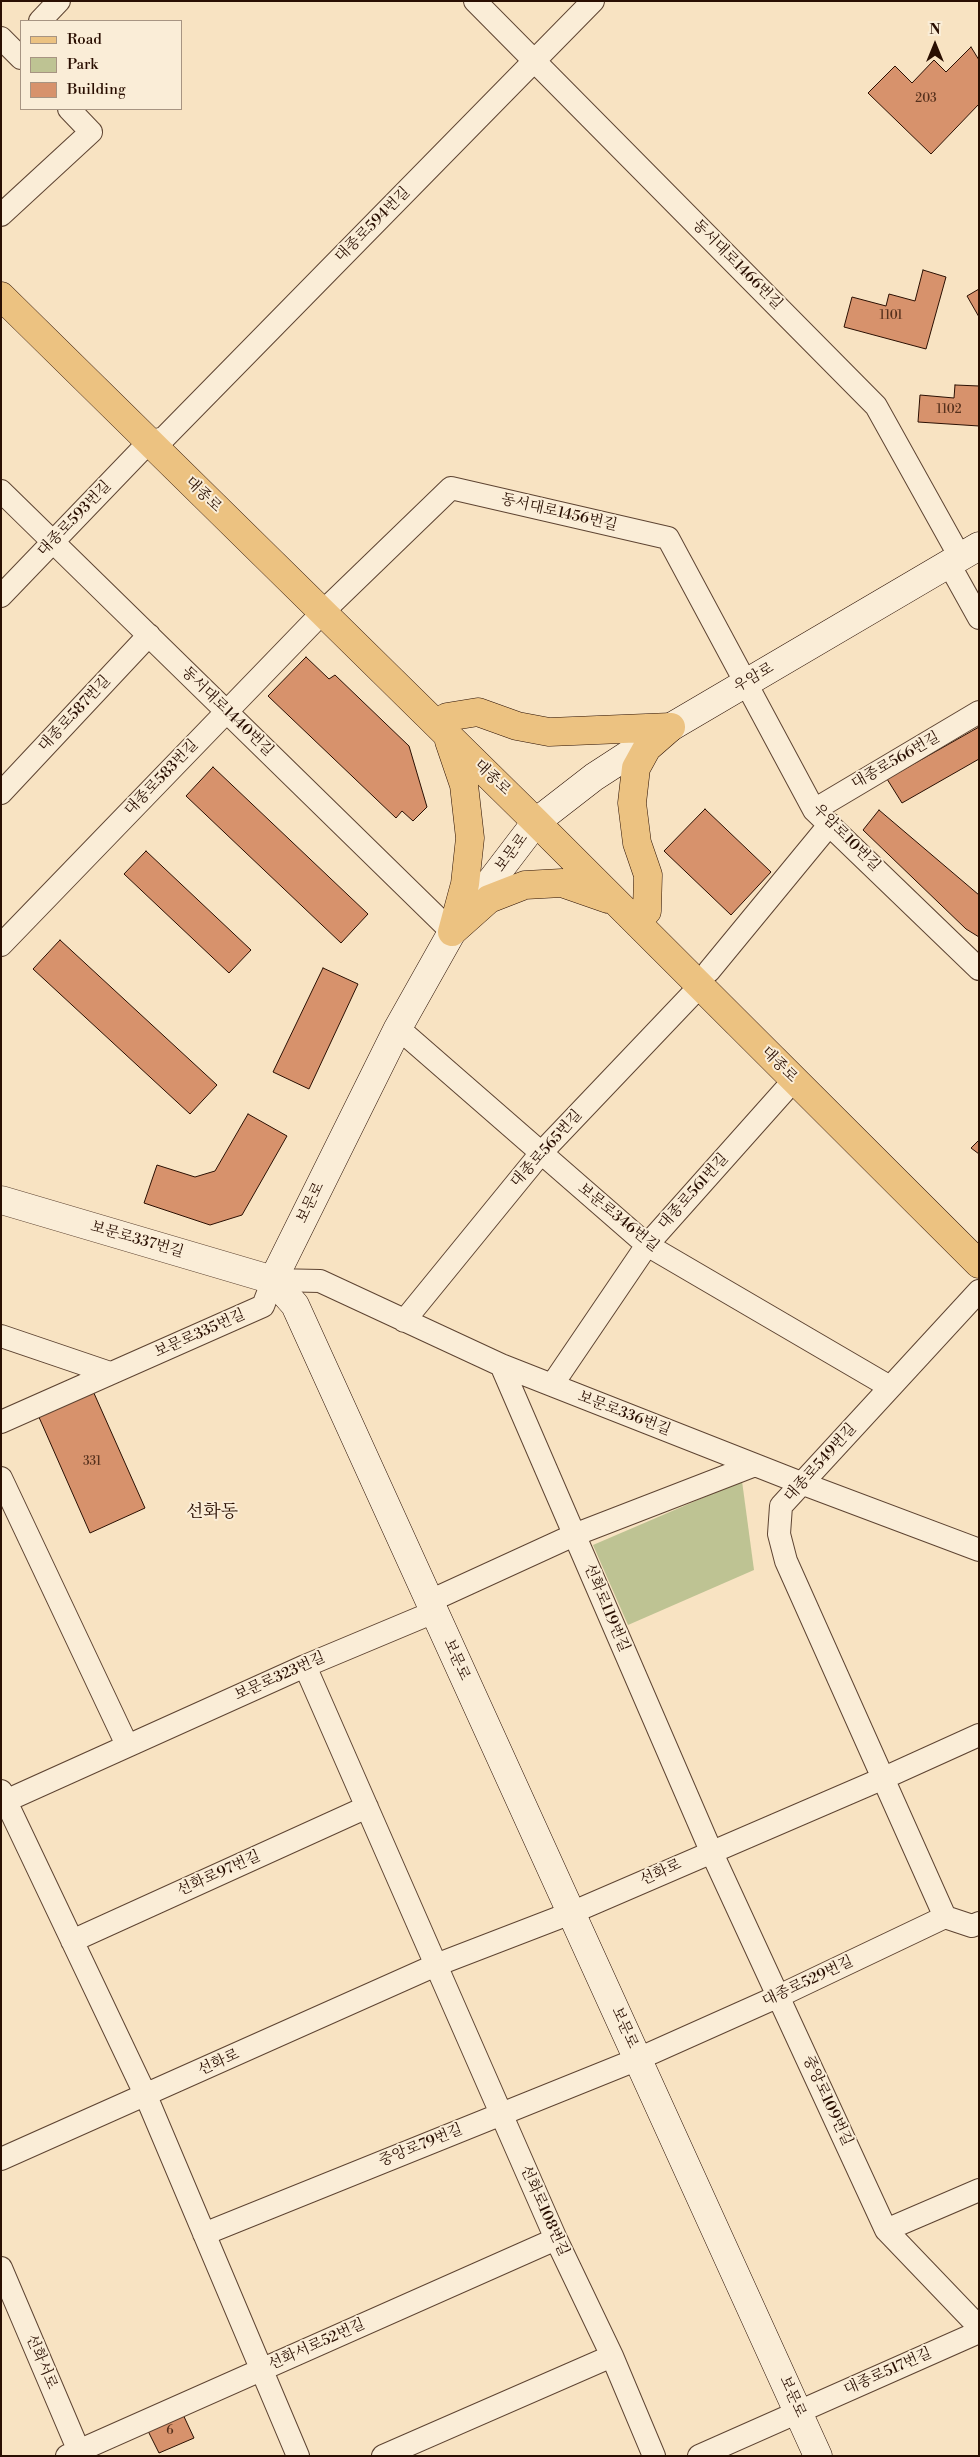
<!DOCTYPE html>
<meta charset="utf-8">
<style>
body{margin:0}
#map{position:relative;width:980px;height:2457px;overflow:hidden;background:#f8e3c2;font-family:"Libre Bodoni",serif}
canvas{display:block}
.frame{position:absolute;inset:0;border:2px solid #2a0f02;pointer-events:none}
.legend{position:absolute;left:20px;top:20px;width:162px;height:90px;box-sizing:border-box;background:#faedd7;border:1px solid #a79482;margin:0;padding:6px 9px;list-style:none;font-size:15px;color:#2a0f02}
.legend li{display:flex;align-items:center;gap:10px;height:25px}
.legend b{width:25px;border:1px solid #a79482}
.north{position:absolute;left:910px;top:20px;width:50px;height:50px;-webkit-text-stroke:4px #faedd7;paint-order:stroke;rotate:0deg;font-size:14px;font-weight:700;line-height:20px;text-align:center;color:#2a0f02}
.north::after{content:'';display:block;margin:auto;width:18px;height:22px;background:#2a0f02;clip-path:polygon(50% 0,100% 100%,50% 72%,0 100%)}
</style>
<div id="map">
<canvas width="980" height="2457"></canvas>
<div class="frame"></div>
<ul class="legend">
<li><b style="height:6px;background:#ecc281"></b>Road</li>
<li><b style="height:14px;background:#bec393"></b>Park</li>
<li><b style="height:14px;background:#d7926c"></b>Building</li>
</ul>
<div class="north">N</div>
</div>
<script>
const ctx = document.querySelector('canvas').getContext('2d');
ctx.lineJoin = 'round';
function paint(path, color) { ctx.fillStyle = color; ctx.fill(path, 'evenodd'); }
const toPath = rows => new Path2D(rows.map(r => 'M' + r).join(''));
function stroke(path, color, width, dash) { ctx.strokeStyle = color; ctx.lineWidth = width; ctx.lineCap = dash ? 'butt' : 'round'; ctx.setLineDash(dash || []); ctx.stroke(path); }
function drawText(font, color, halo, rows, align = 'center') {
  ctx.font = font + ' "Libre Bodoni","Noto Serif KR",serif'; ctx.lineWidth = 4; ctx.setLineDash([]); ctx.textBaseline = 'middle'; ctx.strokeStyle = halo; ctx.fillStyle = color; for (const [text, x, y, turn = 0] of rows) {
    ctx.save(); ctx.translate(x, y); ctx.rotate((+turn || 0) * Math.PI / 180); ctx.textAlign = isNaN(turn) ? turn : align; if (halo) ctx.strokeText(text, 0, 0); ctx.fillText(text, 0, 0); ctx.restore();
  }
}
paint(toPath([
 [742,1481,754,1570,628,1625,593,1545]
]), '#bec393');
const building = toPath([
 [971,47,979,60,979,104,931,154,868,93,895,66,912,83,934,60,946,72,971,47],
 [923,270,946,277,926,349,844,327,852,297,886,306,889,294,915,301,923,270],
 [979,289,979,317,967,296,979,289],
 [955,385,979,386,979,426,918,422,920,395,954,398,955,385],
 [306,657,329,679,335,675,409,746,427,807,413,821,402,811,396,818,268,696,306,657],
 [979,727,979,759,902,803,887,779,979,727],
 [213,767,368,914,341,943,186,796,213,767],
 [705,809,771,872,731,915,664,851,705,809],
 [879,810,979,895,979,937,966,929,863,830,879,810],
 [146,851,251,950,229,973,124,874,146,851],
 [60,940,217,1085,190,1114,33,969,60,940],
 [323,968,358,984,309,1089,273,1072,323,968],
 [248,1114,287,1136,242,1215,210,1225,144,1203,157,1165,195,1177,215,1171,248,1114],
 [979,1140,979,1154,971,1148,979,1140],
 [93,1391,145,1508,90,1533,38,1415,93,1391],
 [180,2408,194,2438,159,2453,145,2425,180,2408]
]);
paint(building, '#d7926c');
stroke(building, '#2a0f02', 1);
const minor = toPath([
 [475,1,876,406,960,557],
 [40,21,59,1],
 [1,38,21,58],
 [1,215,91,132,69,109],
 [1,491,452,932],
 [949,564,979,618],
 [1,596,149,442,164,438,593,1],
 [332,603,451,488,668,538,814,810,979,969],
 [1,793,149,635],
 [814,810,979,712],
 [1,945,323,612],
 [709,971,830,824],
 [398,1028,647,1245,890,1387],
 [404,1321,541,1153,700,986],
 [1,1336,110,1373],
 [501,1365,711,1851,886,2230,979,2327],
 [552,1385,647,1245,794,1080],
 [1,1422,263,1306,273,1280,320,1281,501,1365,801,1483,979,1550],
 [1,1478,127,1745],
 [430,1601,574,1535,755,1465],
 [305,1666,556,2239,612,2356,654,2456],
 [1,1791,146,2096,298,2456],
 [1,1803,305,1666,434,1612],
 [945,1917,786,1561,779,1534,781,1506,979,1291],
 [72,1941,367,1807],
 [1,2159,436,1965,571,1913,884,1778,979,1735],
 [886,2230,979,2190],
 [204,2234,638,2059,779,1996,945,1917,972,1926,979,1923],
 [1,2268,81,2456],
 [67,2456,556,2239],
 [383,2456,612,2356],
 [699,2456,979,2332]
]);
const tertiary = toPath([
 [1,1200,273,1280]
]);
const secondary = toPath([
 [818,2456,295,1305,273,1280,398,1028,452,932,536,822,594,777,671,727,979,546]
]);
const primary = toPath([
 [1,296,536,822,979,1264],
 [447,717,478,712,517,726,549,732,671,727],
 [449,741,464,785,470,838,465,884,452,932],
 [647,911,648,875,637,843,632,803,636,768,647,748,671,727],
 [452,932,489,899,525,885,562,883,608,899]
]);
stroke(minor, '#5e4432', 24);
stroke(tertiary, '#5e4432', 29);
stroke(secondary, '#2a0f02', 29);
stroke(primary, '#2a0f02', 29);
stroke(minor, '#faedd7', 22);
stroke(tertiary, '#faedd7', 28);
stroke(secondary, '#faedd7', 28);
stroke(primary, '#ecc281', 28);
drawText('12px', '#55301c', null, [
 ["203",926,99],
 ["1101",891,316],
 ["1102",949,410],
 ["331",92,1462],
 ["6",170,2431]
]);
drawText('15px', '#2a0f02', '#faedd7', [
 ["대종로594번길",373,225,-45],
 ["동서대로1466번길",737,265,45],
 ["대종로",203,495,44],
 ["동서대로1456번길",559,513,13],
 ["대종로593번길",75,519,-46],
 ["우암로",754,678,-30],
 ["동서대로1440번길",227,712,44],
 ["대종로587번길",75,714,-47],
 ["대종로566번길",896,761,-30],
 ["대종로583번길",162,778,-46],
 ["대종로",492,778,44],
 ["우암로10번길",846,838,45],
 ["보문로",512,853,-53],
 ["대종로",779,1065,45],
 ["대종로565번길",547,1149,-48],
 ["대종로561번길",694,1192,-48],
 ["보문로",311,1203,-64],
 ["보문로346번길",618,1218,39],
 ["보문로337번길",137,1240,16],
 ["보문로335번길",200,1334,-24],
 ["보문로336번길",624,1414,21],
 ["대종로549번길",821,1463,-48],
 ["선화로119번길",606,1608,67],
 ["보문로",456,1660,66],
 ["보문로323번길",280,1677,-24],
 ["선화로",661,1873,-24],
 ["선화로97번길",219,1874,-24],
 ["대종로529번길",808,1982,-25],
 ["보문로",624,2028,66],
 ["선화로",219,2063,-24],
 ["중앙로109번길",827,2101,65],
 ["중앙로79번길",421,2146,-22],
 ["선화로108번길",544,2211,66],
 ["선화서로52번길",317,2345,-24],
 ["선화서로",41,2362,67],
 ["대종로517번길",888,2372,-24],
 ["보문로",792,2397,66]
]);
drawText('18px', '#2a0f02', '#faedd7', [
 ["선화동",212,1513]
]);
</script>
